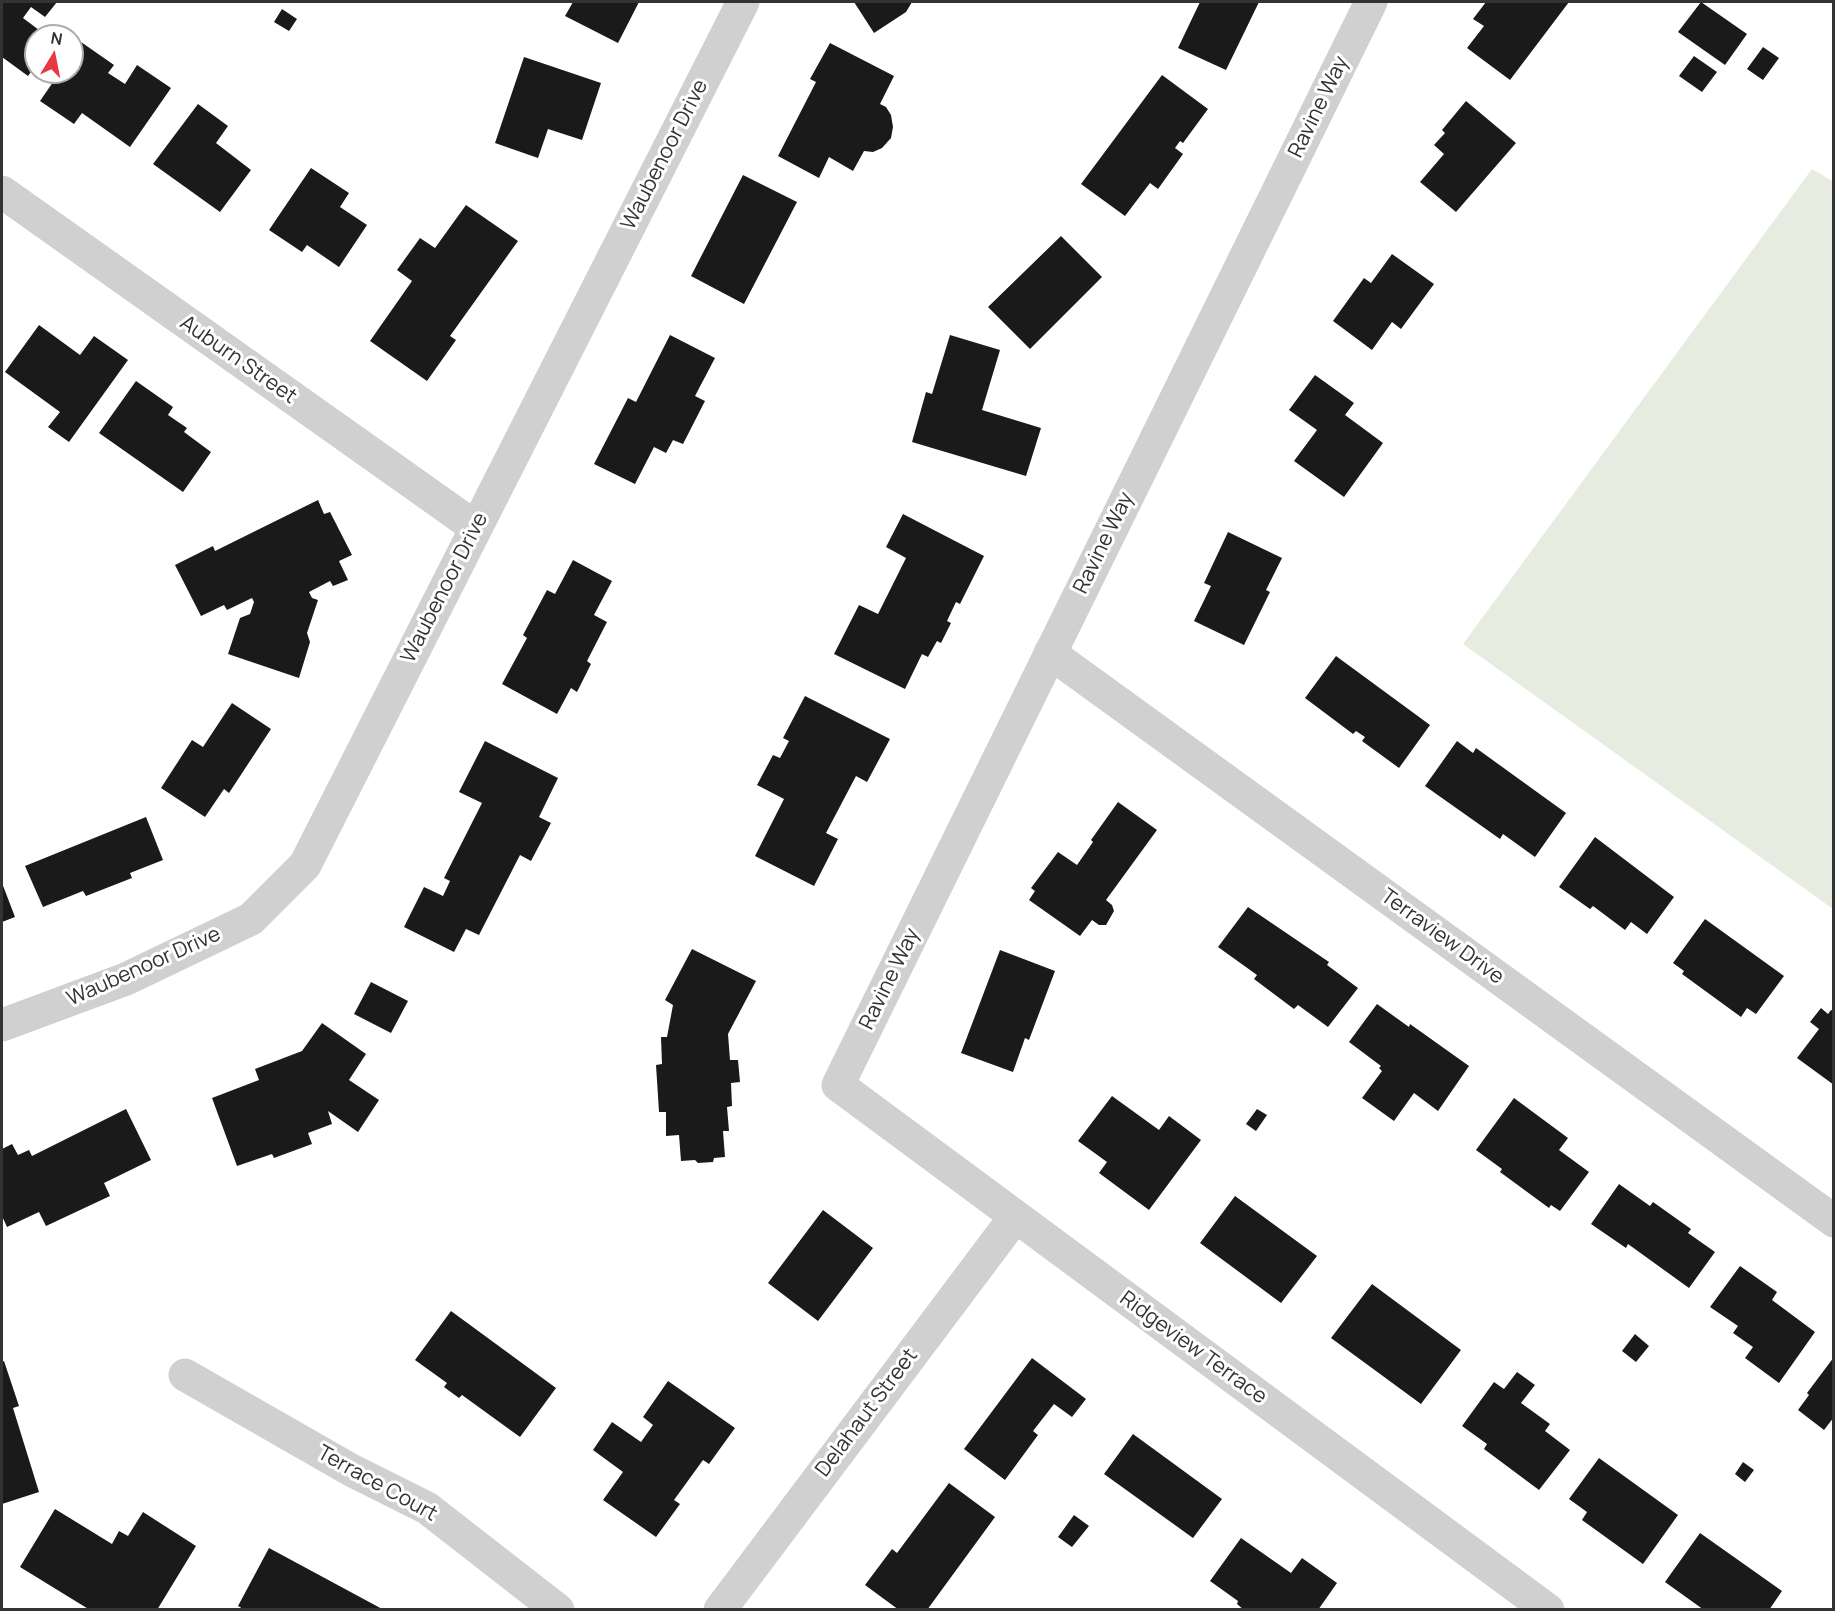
<!DOCTYPE html>
<style>
body{margin:0}
#map{position:relative;width:1835px;height:1611px;overflow:hidden;background:#fff;font-family:Manrope,sans-serif}
canvas{display:block}
.frame{position:absolute;inset:0;border:3px solid #333;pointer-events:none}
.north{position:absolute;left:24px;top:24px;width:60px;height:60px;box-sizing:border-box;background:#fff;border:2px solid #adadad;border-radius:50%;rotate:10deg;font-size:16px;font-weight:700;line-height:24px;text-align:center;color:#333}
.north::after{content:'';display:block;margin:auto;width:21px;height:27px;background:#e63946;clip-path:polygon(50% 0,100% 100%,50% 72%,0 100%)}
</style>
<div id="map">
<canvas width="1835" height="1611"></canvas>
<div class="frame"></div>
<div class="north">N</div>
</div>
<script>
const ctx = document.querySelector('canvas').getContext('2d');
ctx.lineJoin = 'round';
function paint(path, color) { ctx.fillStyle = color; ctx.fill(path, 'evenodd'); }
const toPath = rows => new Path2D(rows.map(r => 'M' + r).join(''));
function stroke(path, color, width, dash) { ctx.strokeStyle = color; ctx.lineWidth = width; ctx.lineCap = dash ? 'butt' : 'round'; ctx.setLineDash(dash || []); ctx.stroke(path); }
function drawText(font, color, halo, rows, align = 'center') {
  ctx.font = font + ' Manrope,sans-serif'; ctx.lineWidth = 6; ctx.setLineDash([]); ctx.textBaseline = 'middle'; ctx.strokeStyle = halo; ctx.fillStyle = color; for (const [text, x, y, turn = 0] of rows) {
    ctx.save(); ctx.translate(x, y); ctx.rotate((+turn || 0) * Math.PI / 180); ctx.textAlign = isNaN(turn) ? turn : align; if (halo) ctx.strokeText(text, 0, 0); ctx.fillText(text, 0, 0); ctx.restore();
  }
}
paint(toPath([
 [1812,169,1834,182,1833,909,1463,644]
]), '#e6ecdf');
paint(toPath([
 [2,2,57,2,45,17,31,7,23,18,47,36,36,36,36,65,28,76,2,57],
 [573,2,639,2,618,43,565,16],
 [854,2,912,2,906,12,874,33],
 [1200,2,1259,2,1226,70,1178,48],
 [1486,2,1569,2,1510,80,1467,48,1484,26,1473,19],
 [1701,2,1747,34,1725,65,1678,32],
 [282,9,297,19,289,31,274,22],
 [81,42,114,65,108,73,125,84,137,65,171,88,130,147,82,113,74,124,40,101,60,72,72,72,72,55],
 [830,43,894,76,880,104,886,107,891,115,893,127,891,138,882,148,873,152,864,151,853,171,829,157,819,178,778,156,816,82,810,79],
 [1763,47,1779,58,1763,80,1747,69],
 [1694,56,1717,72,1702,92,1679,76],
 [524,57,601,83,582,140,548,129,538,158,495,143],
 [1162,75,1208,109,1183,143,1180,141,1175,148,1183,154,1158,189,1150,183,1125,216,1081,184],
 [1466,101,1516,143,1456,212,1420,182,1444,154,1434,145,1445,133,1442,130],
 [198,104,228,126,216,143,251,170,220,212,153,164],
 [311,168,349,193,340,207,367,225,339,267,307,245,302,252,269,230],
 [743,175,797,202,744,304,691,276],
 [466,205,518,241,450,336,456,340,427,381,370,341,412,281,397,270,420,238,435,248],
 [1061,236,1102,277,1030,349,988,307],
 [1392,254,1434,284,1401,329,1392,322,1372,350,1333,321,1364,278,1371,283],
 [39,325,80,355,94,336,128,360,69,442,48,427,60,412,5,372],
 [670,335,715,358,695,396,705,401,683,444,673,440,666,453,654,447,635,484,594,464,628,398,636,402],
 [950,335,1000,350,982,410,1041,428,1026,476,912,442,926,392,932,394],
 [1315,375,1354,403,1345,415,1383,443,1344,497,1294,461,1317,430,1289,410],
 [136,381,173,407,168,415,187,428,184,432,211,452,183,492,99,433],
 [318,500,324,514,330,512,352,555,339,561,348,580,333,586,330,581,309,592,312,598,318,600,307,633,310,642,299,678,228,654,240,618,250,614,254,602,252,598,227,610,224,605,201,616,175,565,213,546,215,551],
 [903,514,984,556,960,604,956,602,947,621,951,623,941,643,937,641,928,657,922,654,905,689,834,654,859,605,878,614,906,558,886,547],
 [1228,532,1282,558,1266,590,1270,592,1244,645,1194,621,1211,586,1204,583],
 [573,560,612,581,594,615,607,622,587,661,591,664,577,692,571,688,557,714,502,684,527,638,523,635,547,590,555,594],
 [1336,656,1430,725,1399,768,1362,741,1365,737,1356,731,1353,734,1305,698],
 [805,696,890,739,867,782,856,776,826,833,838,839,814,886,755,856,784,799,757,785,773,755,780,758,789,741,783,738],
 [232,703,271,729,229,793,224,789,205,817,161,788,192,740,203,747],
 [485,741,558,778,539,817,551,823,531,861,520,855,479,935,466,929,454,952,404,927,424,887,443,896,450,881,444,878,482,803,459,792],
 [1457,741,1473,753,1476,748,1566,813,1535,857,1503,834,1500,839,1425,786],
 [1118,802,1157,830,1106,900,1112,905,1114,911,1106,925,1099,925,1092,920,1080,936,1029,900,1035,891,1031,888,1058,852,1077,865,1093,842,1091,840],
 [146,817,163,860,130,873,132,878,86,896,83,891,43,907,25,866],
 [1595,837,1674,897,1647,934,1631,922,1625,930,1593,906,1590,909,1559,887],
 [2,883,15,917,2,922],
 [1248,907,1329,962,1327,965,1358,988,1328,1027,1298,1005,1294,1009,1254,979,1257,975,1218,947],
 [1705,919,1784,976,1756,1014,1747,1008,1741,1017,1682,974,1684,971,1673,963],
 [692,949,756,981,728,1034,730,1060,738,1060,740,1082,731,1083,732,1106,727,1107,729,1131,723,1131,725,1157,714,1158,713,1162,698,1163,695,1160,681,1161,679,1135,666,1136,666,1112,659,1112,656,1065,662,1064,661,1037,667,1037,673,1005,665,1000],
 [1000,950,1055,971,1029,1040,1025,1038,1013,1072,961,1053],
 [371,982,408,1001,391,1033,354,1014],
 [1377,1004,1409,1027,1410,1024,1469,1066,1438,1111,1414,1093,1394,1121,1362,1098,1382,1071,1379,1068,1381,1066,1349,1042],
 [1821,1008,1828,1014,1831,1010,1834,1011,1834,1085,1797,1058,1819,1029,1810,1022],
 [322,1023,366,1054,349,1080,379,1100,358,1132,328,1111,332,1124,308,1133,312,1144,274,1158,272,1154,237,1166,212,1098,259,1080,255,1069,302,1051],
 [1112,1096,1159,1130,1169,1116,1201,1140,1149,1210,1099,1173,1107,1162,1078,1141],
 [1514,1098,1568,1138,1559,1150,1589,1172,1560,1211,1551,1205,1549,1208,1500,1172,1502,1169,1476,1150],
 [126,1109,151,1160,104,1183,110,1196,46,1226,39,1212,7,1227,2,1216,2,1149,12,1144,18,1155,29,1150,32,1156],
 [1257,1109,1267,1115,1256,1131,1246,1124],
 [1619,1184,1650,1206,1653,1202,1691,1229,1688,1233,1715,1252,1689,1288,1628,1244,1626,1248,1591,1224],
 [1235,1196,1317,1256,1281,1303,1200,1243],
 [823,1210,873,1248,818,1321,768,1283],
 [1740,1266,1777,1292,1772,1300,1815,1332,1779,1383,1745,1358,1753,1347,1733,1333,1738,1326,1710,1307],
 [1372,1284,1461,1350,1421,1404,1331,1338],
 [451,1311,556,1388,520,1437,462,1395,459,1398,444,1387,447,1383,415,1360],
 [1635,1334,1649,1346,1636,1362,1622,1351],
 [1834,1357,1834,1417,1824,1430,1798,1410,1809,1395,1807,1393],
 [1032,1358,1086,1399,1072,1417,1054,1404,1033,1431,1038,1435,1005,1480,964,1449],
 [4,1361,19,1406,13,1408,39,1492,2,1504,2,1362],
 [1517,1372,1535,1385,1521,1403,1550,1424,1545,1431,1570,1450,1539,1490,1484,1449,1487,1444,1462,1426,1494,1382,1504,1389],
 [668,1381,735,1428,709,1464,703,1460,674,1500,680,1504,656,1537,603,1500,623,1472,593,1450,612,1422,641,1442,653,1425,643,1417],
 [1133,1434,1222,1499,1193,1538,1104,1474],
 [1599,1458,1678,1515,1643,1564,1582,1520,1587,1512,1569,1499],
 [1743,1462,1754,1470,1745,1482,1735,1474],
 [949,1483,995,1517,927,1610,899,1610,865,1585,892,1549,897,1553],
 [55,1509,112,1544,119,1531,128,1536,143,1512,196,1546,157,1610,90,1610,20,1567],
 [1074,1515,1089,1526,1072,1547,1058,1537],
 [1700,1533,1782,1591,1769,1610,1704,1610,1665,1582],
 [1241,1538,1291,1573,1302,1558,1337,1583,1318,1610,1244,1610,1237,1604,1238,1601,1210,1581],
 [269,1548,384,1610,245,1610,238,1606]
]), '#1a1a1a');
stroke(toPath([
 [1371,2,838,1085,1548,1610],
 [2,192,475,527],
 [1050,653,1834,1221],
 [2,1025,126,979,251,919,305,865,743,2],
 [185,1375,351,1470,427,1508,558,1610],
 [720,1610,1015,1217]
]), '#d0d0d0', 33);
drawText('21px', '#333', '#fff', [
 ["Ravine Way",1319,107,-64],
 ["Waubenoor Drive",665,155,-63],
 ["Auburn Street",238,360,35],
 ["Ravine Way",1104,543,-64],
 ["Waubenoor Drive",445,588,-63],
 ["Terraview Drive",1442,937,36],
 ["Waubenoor Drive",144,967,-24],
 ["Ravine Way",890,979,-64],
 ["Ridgeview Terrace",1193,1348,36],
 ["Delahaut Street",867,1413,-53],
 ["Terrace Court",377,1484,29]
]);
</script>
